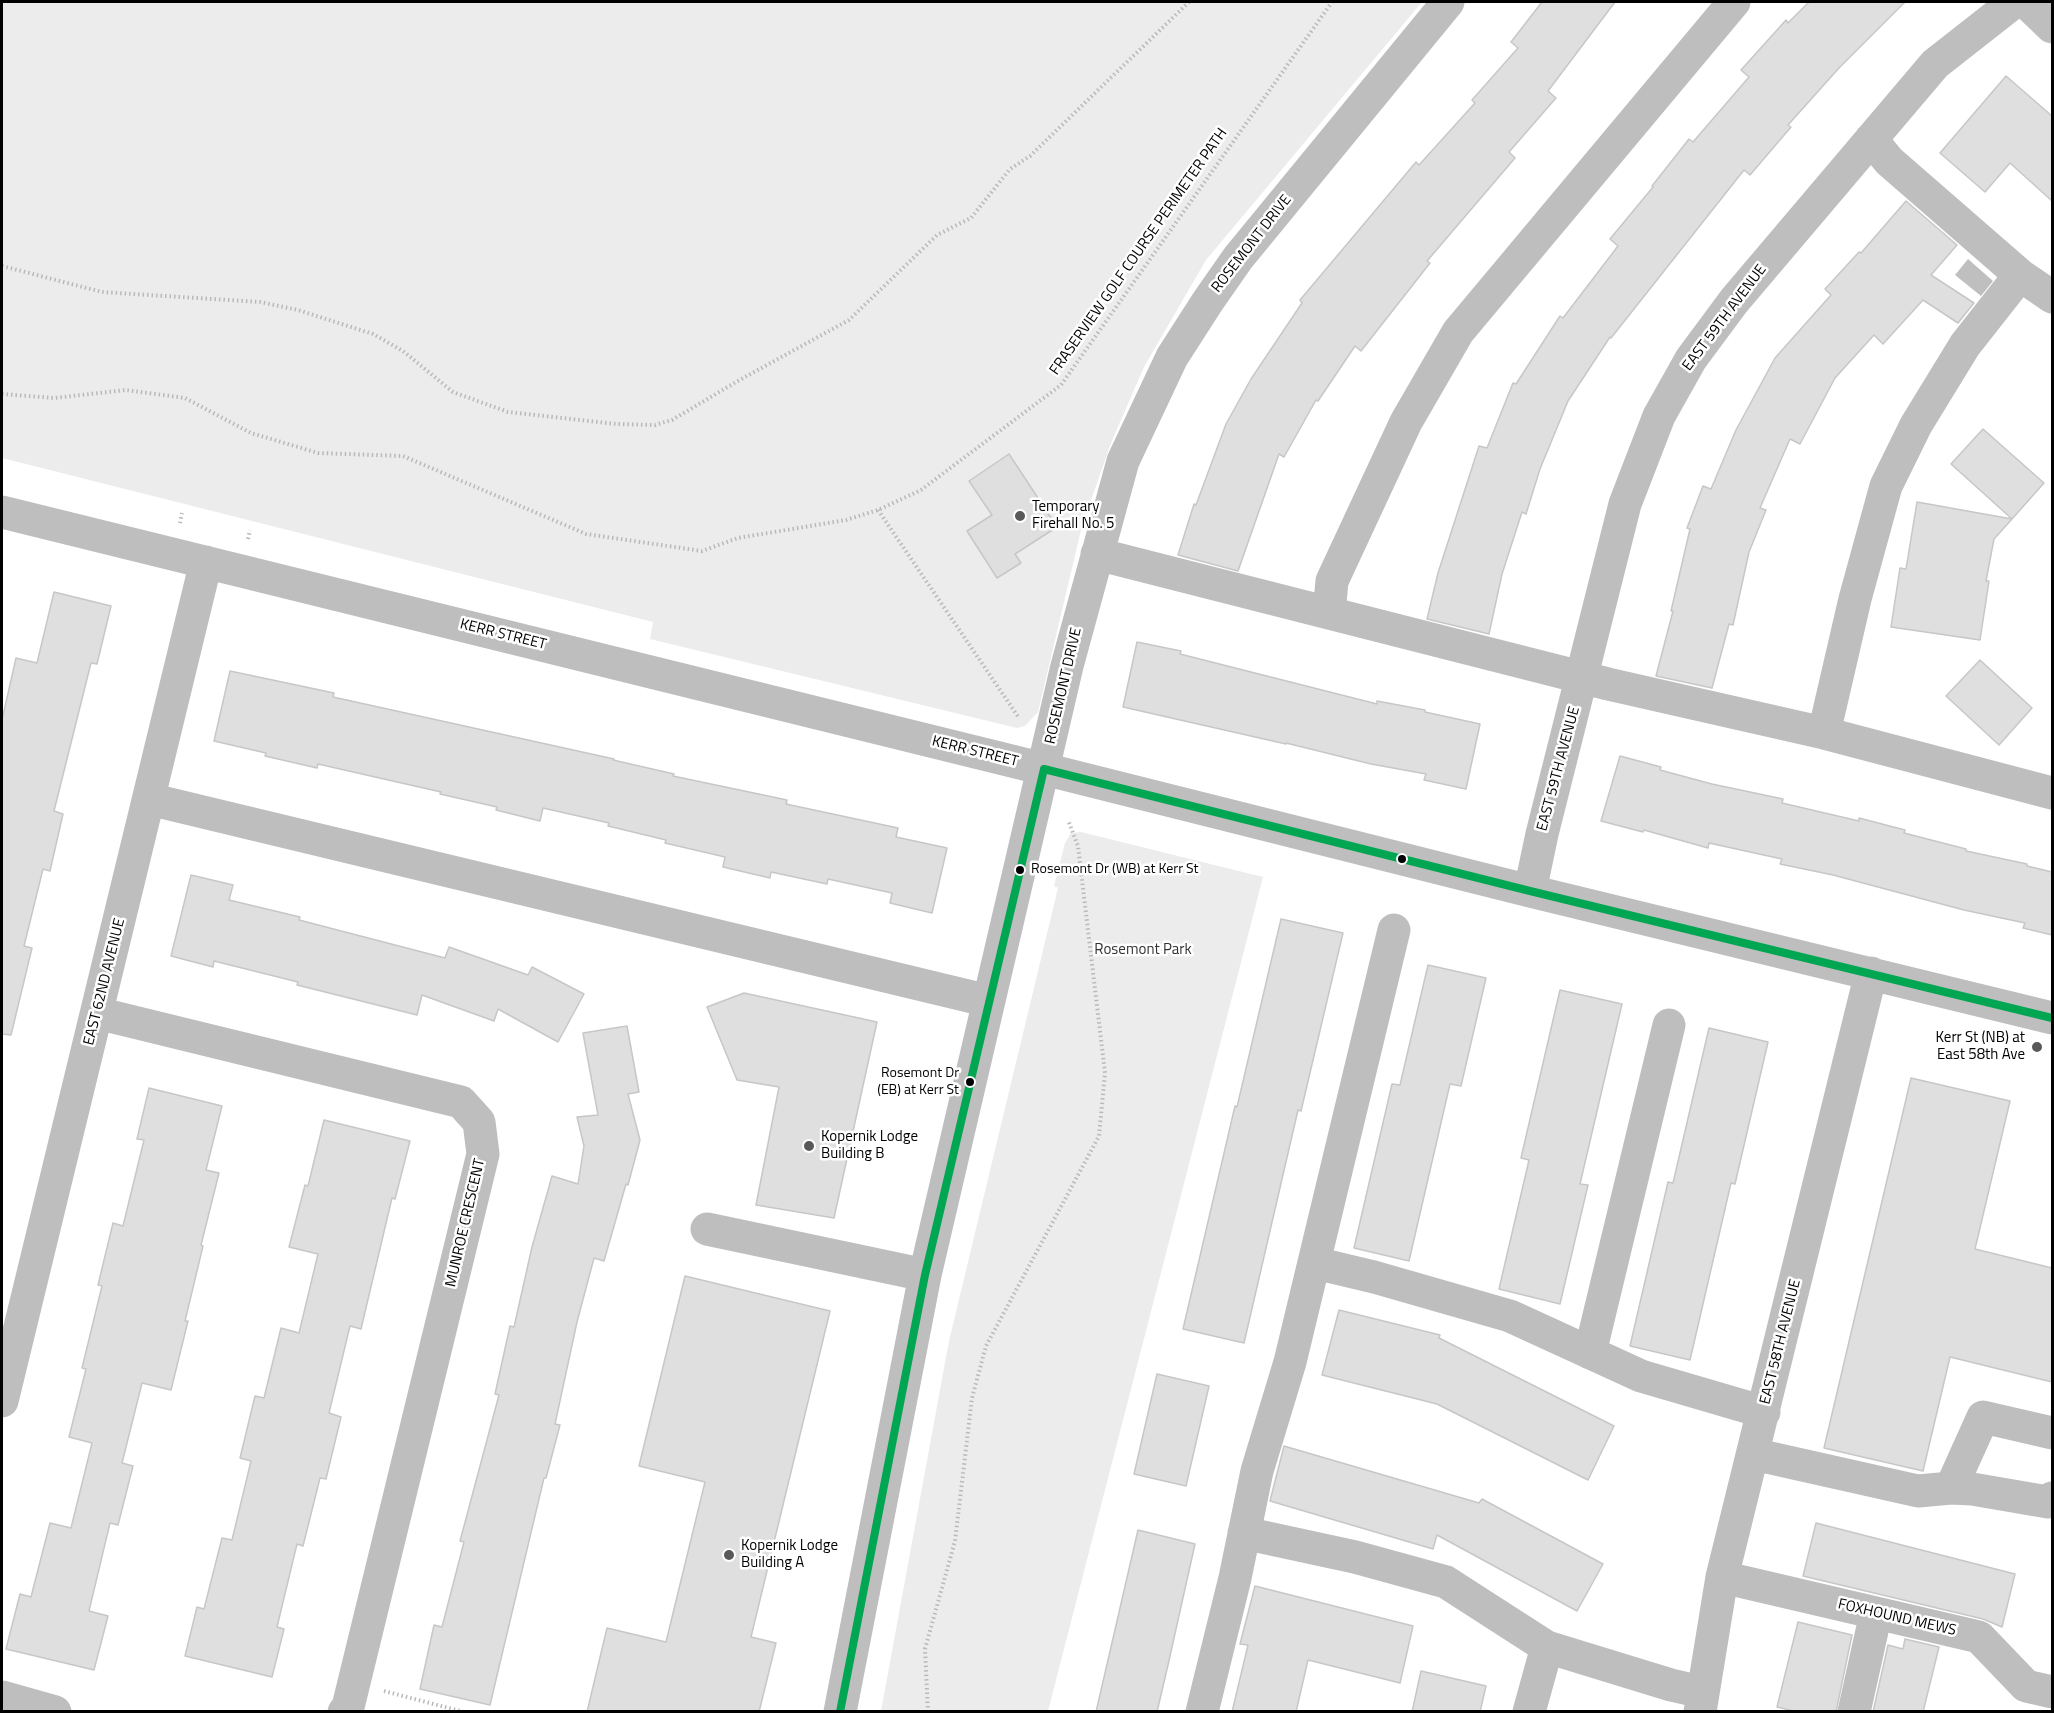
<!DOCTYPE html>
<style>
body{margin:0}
#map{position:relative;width:2054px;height:1713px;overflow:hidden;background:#fff;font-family:"Titillium Web",sans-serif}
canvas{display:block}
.frame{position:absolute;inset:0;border:3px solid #000;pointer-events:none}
</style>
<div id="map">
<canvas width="2054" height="1713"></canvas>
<div class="frame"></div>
</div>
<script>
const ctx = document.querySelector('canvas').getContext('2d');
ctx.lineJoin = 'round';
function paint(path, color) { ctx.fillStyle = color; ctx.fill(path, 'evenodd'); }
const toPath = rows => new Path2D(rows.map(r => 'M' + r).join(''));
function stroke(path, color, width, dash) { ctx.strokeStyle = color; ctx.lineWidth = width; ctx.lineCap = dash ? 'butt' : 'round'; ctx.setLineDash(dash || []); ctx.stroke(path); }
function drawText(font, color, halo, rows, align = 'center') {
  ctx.font = font + ' "Titillium Web",sans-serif'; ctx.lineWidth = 5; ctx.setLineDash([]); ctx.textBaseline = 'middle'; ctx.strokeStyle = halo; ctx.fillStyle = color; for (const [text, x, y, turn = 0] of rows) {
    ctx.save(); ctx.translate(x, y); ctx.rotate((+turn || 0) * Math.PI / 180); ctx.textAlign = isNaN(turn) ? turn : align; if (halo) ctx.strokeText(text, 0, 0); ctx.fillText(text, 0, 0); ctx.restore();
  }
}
paint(toPath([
 [2,2,1422,2,1206,260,1144,367,1111,443,1082,526,1038,712,1025,726,1017,728,650,639,653,622,2,458],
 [1081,832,1263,877,1048,1711,881,1711,949,1341,1058,888,1054,886,1065,843,1071,833]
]), '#ececec');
paint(toPath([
 [1968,259,1993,281,1981,296,1955,275]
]), '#bfbfbf');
const building = toPath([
 [1542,2,1615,2,1548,91,1556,98,1509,152,1515,158,1427,261,1430,263,1361,351,1355,346,1318,401,1316,400,1284,457,1279,454,1238,571,1178,555,1194,504,1196,505,1226,424,1251,379,1302,303,1300,300,1416,162,1419,165,1475,103,1472,100,1518,48,1511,42,1542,2],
 [1809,2,1905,2,1839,68,1788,125,1791,127,1750,175,1744,170,1611,338,1610,337,1568,401,1540,469,1526,514,1522,512,1502,574,1489,634,1427,619,1438,573,1479,446,1487,448,1513,383,1516,384,1560,316,1563,318,1618,246,1610,239,1653,187,1652,186,1689,139,1693,142,1749,77,1741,70,1786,20,1788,23,1809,2],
 [2006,76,2052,116,2052,201,2010,163,1985,192,1940,153,2006,76],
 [1906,201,1957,245,1931,275,1974,303,1958,323,1923,300,1883,344,1874,335,1835,378,1800,444,1790,439,1760,508,1766,510,1749,552,1733,625,1729,624,1712,688,1656,676,1673,611,1671,611,1690,529,1687,528,1703,486,1711,489,1736,430,1775,358,1831,295,1825,289,1859,252,1861,253,1906,201],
 [1983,429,2044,483,2012,519,1951,464,1983,429],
 [1009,454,1057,527,1015,554,1021,563,997,578,967,531,992,515,969,481,1009,454],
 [1917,502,2012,519,1994,539,1986,581,1989,581,1980,640,1891,627,1900,568,1906,569,1917,502],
 [54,592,111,606,97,664,91,663,54,811,63,814,50,871,43,869,24,946,32,948,11,1035,2,1034,2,720,16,658,37,663,54,592],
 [1137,642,1181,651,1180,654,1377,704,1377,701,1425,710,1425,712,1480,724,1466,789,1424,780,1426,774,1371,764,1286,743,1286,744,1123,707,1137,642],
 [1980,660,2032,708,1999,745,1946,696,1980,660],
 [230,671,334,693,333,697,614,759,613,760,674,774,673,776,787,800,786,804,898,828,896,837,947,848,932,913,890,903,892,893,828,879,827,884,771,872,770,878,723,867,725,857,665,843,666,840,608,826,609,823,543,808,540,821,496,810,497,807,440,794,441,792,318,764,317,768,265,756,266,753,214,741,230,671],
 [1620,756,1661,767,1660,770,1712,784,1783,799,1782,803,1859,821,1859,818,1905,830,1904,833,1966,849,1966,851,2027,864,2027,866,2052,872,2052,935,2023,928,2025,923,1964,910,1833,875,1780,864,1782,859,1709,843,1708,848,1644,830,1643,832,1601,821,1620,756],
 [191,875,233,885,229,900,300,917,299,920,445,958,449,947,528,975,532,967,584,994,558,1042,498,1009,494,1021,422,995,417,1015,297,985,298,982,214,961,213,967,171,956,191,875],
 [1281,919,1343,933,1301,1111,1298,1110,1244,1343,1183,1329,1235,1106,1237,1107,1281,919],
 [1428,965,1486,978,1461,1086,1450,1084,1409,1261,1354,1248,1392,1084,1400,1085,1428,965],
 [1560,990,1622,1004,1580,1184,1588,1185,1560,1304,1499,1289,1529,1160,1521,1158,1560,990],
 [744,993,877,1022,834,1218,756,1205,779,1087,737,1080,707,1007,744,993],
 [627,1026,639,1092,628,1094,640,1140,628,1185,626,1184,604,1261,594,1258,577,1322,555,1424,560,1425,546,1478,544,1478,490,1705,420,1689,434,1625,442,1627,464,1542,460,1541,499,1395,495,1394,510,1326,514,1327,532,1247,552,1176,578,1184,584,1146,577,1117,598,1115,583,1033,627,1026],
 [1709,1028,1768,1042,1735,1184,1731,1183,1690,1360,1630,1346,1668,1182,1673,1183,1709,1028],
 [1911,1078,2010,1101,1975,1249,2052,1268,2052,1382,1950,1357,1923,1471,1824,1448,1911,1078],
 [149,1088,222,1106,206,1170,219,1173,201,1245,203,1246,185,1321,188,1321,171,1390,142,1383,122,1463,133,1466,118,1525,110,1523,89,1611,108,1616,94,1670,6,1649,20,1594,31,1597,50,1523,71,1528,92,1443,69,1437,86,1369,82,1368,102,1286,98,1285,113,1223,123,1226,144,1140,137,1139,149,1088],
 [324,1120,410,1141,395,1199,392,1198,361,1329,350,1326,329,1413,341,1417,326,1479,320,1478,303,1546,297,1544,277,1627,284,1629,272,1677,185,1656,197,1607,204,1609,222,1538,232,1540,251,1461,240,1458,255,1396,264,1398,281,1328,299,1333,318,1254,289,1247,305,1185,308,1186,324,1120],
 [685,1276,830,1311,751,1637,776,1643,759,1712,587,1712,607,1628,666,1642,705,1482,639,1466,685,1276],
 [1339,1310,1440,1335,1439,1338,1614,1426,1588,1480,1437,1404,1322,1375,1339,1310],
 [1157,1374,1209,1386,1186,1486,1134,1474,1157,1374],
 [1284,1446,1479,1503,1482,1499,1603,1564,1577,1611,1437,1535,1433,1549,1270,1501,1284,1446],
 [1816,1523,2015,1574,2002,1627,1983,1619,1803,1576,1816,1523],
 [1138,1530,1195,1544,1168,1665,1157,1712,1096,1712,1138,1530],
 [1255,1586,1413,1626,1400,1683,1308,1660,1296,1712,1232,1712,1248,1645,1240,1644,1255,1586],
 [1798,1622,1852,1635,1836,1712,1798,1712,1777,1707,1798,1622],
 [1905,1639,1939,1647,1923,1712,1873,1712,1888,1645,1903,1649,1905,1639],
 [1421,1671,1486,1686,1480,1712,1412,1712,1421,1671]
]);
paint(building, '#dfdfdf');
stroke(building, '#c7c7c7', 1.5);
stroke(toPath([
 [2,266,102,292,260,302,298,310,373,334,403,351,453,392,508,412,616,424,655,425,672,420,736,382,849,320,937,235,971,218,1010,169,1030,156,1189,2],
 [2,394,54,398,126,390,185,398,251,433,318,453,403,456,586,534,702,551,738,538,846,520,878,510,921,490,1061,385,1332,2],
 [878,510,1019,718],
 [180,523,182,513],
 [248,539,250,530],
 [384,1691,464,1712],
 [928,1712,925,1649,955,1541,972,1398,986,1346,1099,1136,1105,1073,1078,846,1068,820]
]), '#b9b9b9', 4, [1.5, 3]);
stroke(toPath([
 [2026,2,2052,27],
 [1871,139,1889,161,2020,275,2052,297],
 [2,512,1044,769,1530,891,2052,1018],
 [1097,554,1608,684,1824,733,2052,793],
 [1329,613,1332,581,1406,422,1458,332,1734,2],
 [1824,733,1855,599,1886,486,1916,425,1965,345,2020,275],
 [149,799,989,1001],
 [1530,891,1542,834,1625,504,1659,416,1691,359,1734,301,1935,64,2014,2],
 [97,1013,461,1102,479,1122,483,1154,348,1707,344,1712],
 [707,1229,925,1275],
 [1315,1263,1374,1277,1510,1316,1641,1376,1764,1412],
 [1590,1353,1669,1025],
 [2,1401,206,562],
 [1753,1454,1918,1491,1951,1488,1972,1489,2048,1502,2052,1498],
 [1951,1488,1983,1417,2052,1433],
 [1244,1533,1355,1557,1446,1582,1547,1647,1671,1685,1702,1692],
 [1722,1577,1979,1637,2026,1686,2052,1692],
 [2,1697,55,1712],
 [840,1712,925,1275,1067,666,1123,461,1172,357,1208,301,1238,258,1448,2],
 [1202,1712,1235,1578,1257,1471,1290,1362,1394,930],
 [1529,1712,1547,1647],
 [1700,1712,1722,1577,1871,973],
 [1854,1712,1876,1613]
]), '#bebebe', 33);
stroke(toPath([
 [1044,769,1530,891,2052,1018],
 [840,1712,925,1275,1044,769]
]), '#00a651', 8);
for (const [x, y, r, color] of [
 [1020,516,6,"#595959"],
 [1402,859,5,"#000"],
 [1020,870,5,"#000"],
 [2037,1047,6,"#595959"],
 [970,1082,5,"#000"],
 [809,1146,6,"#595959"],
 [729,1555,6,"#595959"]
]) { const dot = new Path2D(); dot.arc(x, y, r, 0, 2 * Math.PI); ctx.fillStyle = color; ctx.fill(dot); stroke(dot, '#fff', 2); }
drawText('14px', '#000', '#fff', [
 ["Rosemont Dr (WB) at Kerr St",1031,870],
 ["Rosemont Dr",959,1074,"right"],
 ["(EB) at Kerr St",959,1091,"right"]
], 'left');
drawText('15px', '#000', '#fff', [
 ["ROSEMONT DRIVE",1252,244,-52],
 ["FRASERVIEW GOLF COURSE PERIMETER PATH",1139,252,-55],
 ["EAST 59TH AVENUE",1725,318,-53],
 ["KERR STREET",503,635,14],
 ["ROSEMONT DRIVE",1064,686,-77],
 ["KERR STREET",975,752,14],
 ["EAST 59TH AVENUE",1559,769,-75],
 ["EAST 62ND AVENUE",105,982,-76],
 ["MUNROE CRESCENT",466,1223,-77],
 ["EAST 58TH AVENUE",1781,1342,-76],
 ["FOXHOUND MEWS",1897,1618,13]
]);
drawText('15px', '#000', '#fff', [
 ["Temporary",1032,507],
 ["Firehall No. 5",1032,524],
 ["Kerr St (NB) at",2025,1038,"right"],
 ["East 58th Ave",2025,1055,"right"],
 ["Kopernik Lodge",821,1137],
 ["Building B",821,1154],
 ["Kopernik Lodge",741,1546],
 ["Building A",741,1563]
], 'left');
drawText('15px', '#333', '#fff', [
 ["Rosemont Park",1143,950]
]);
</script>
